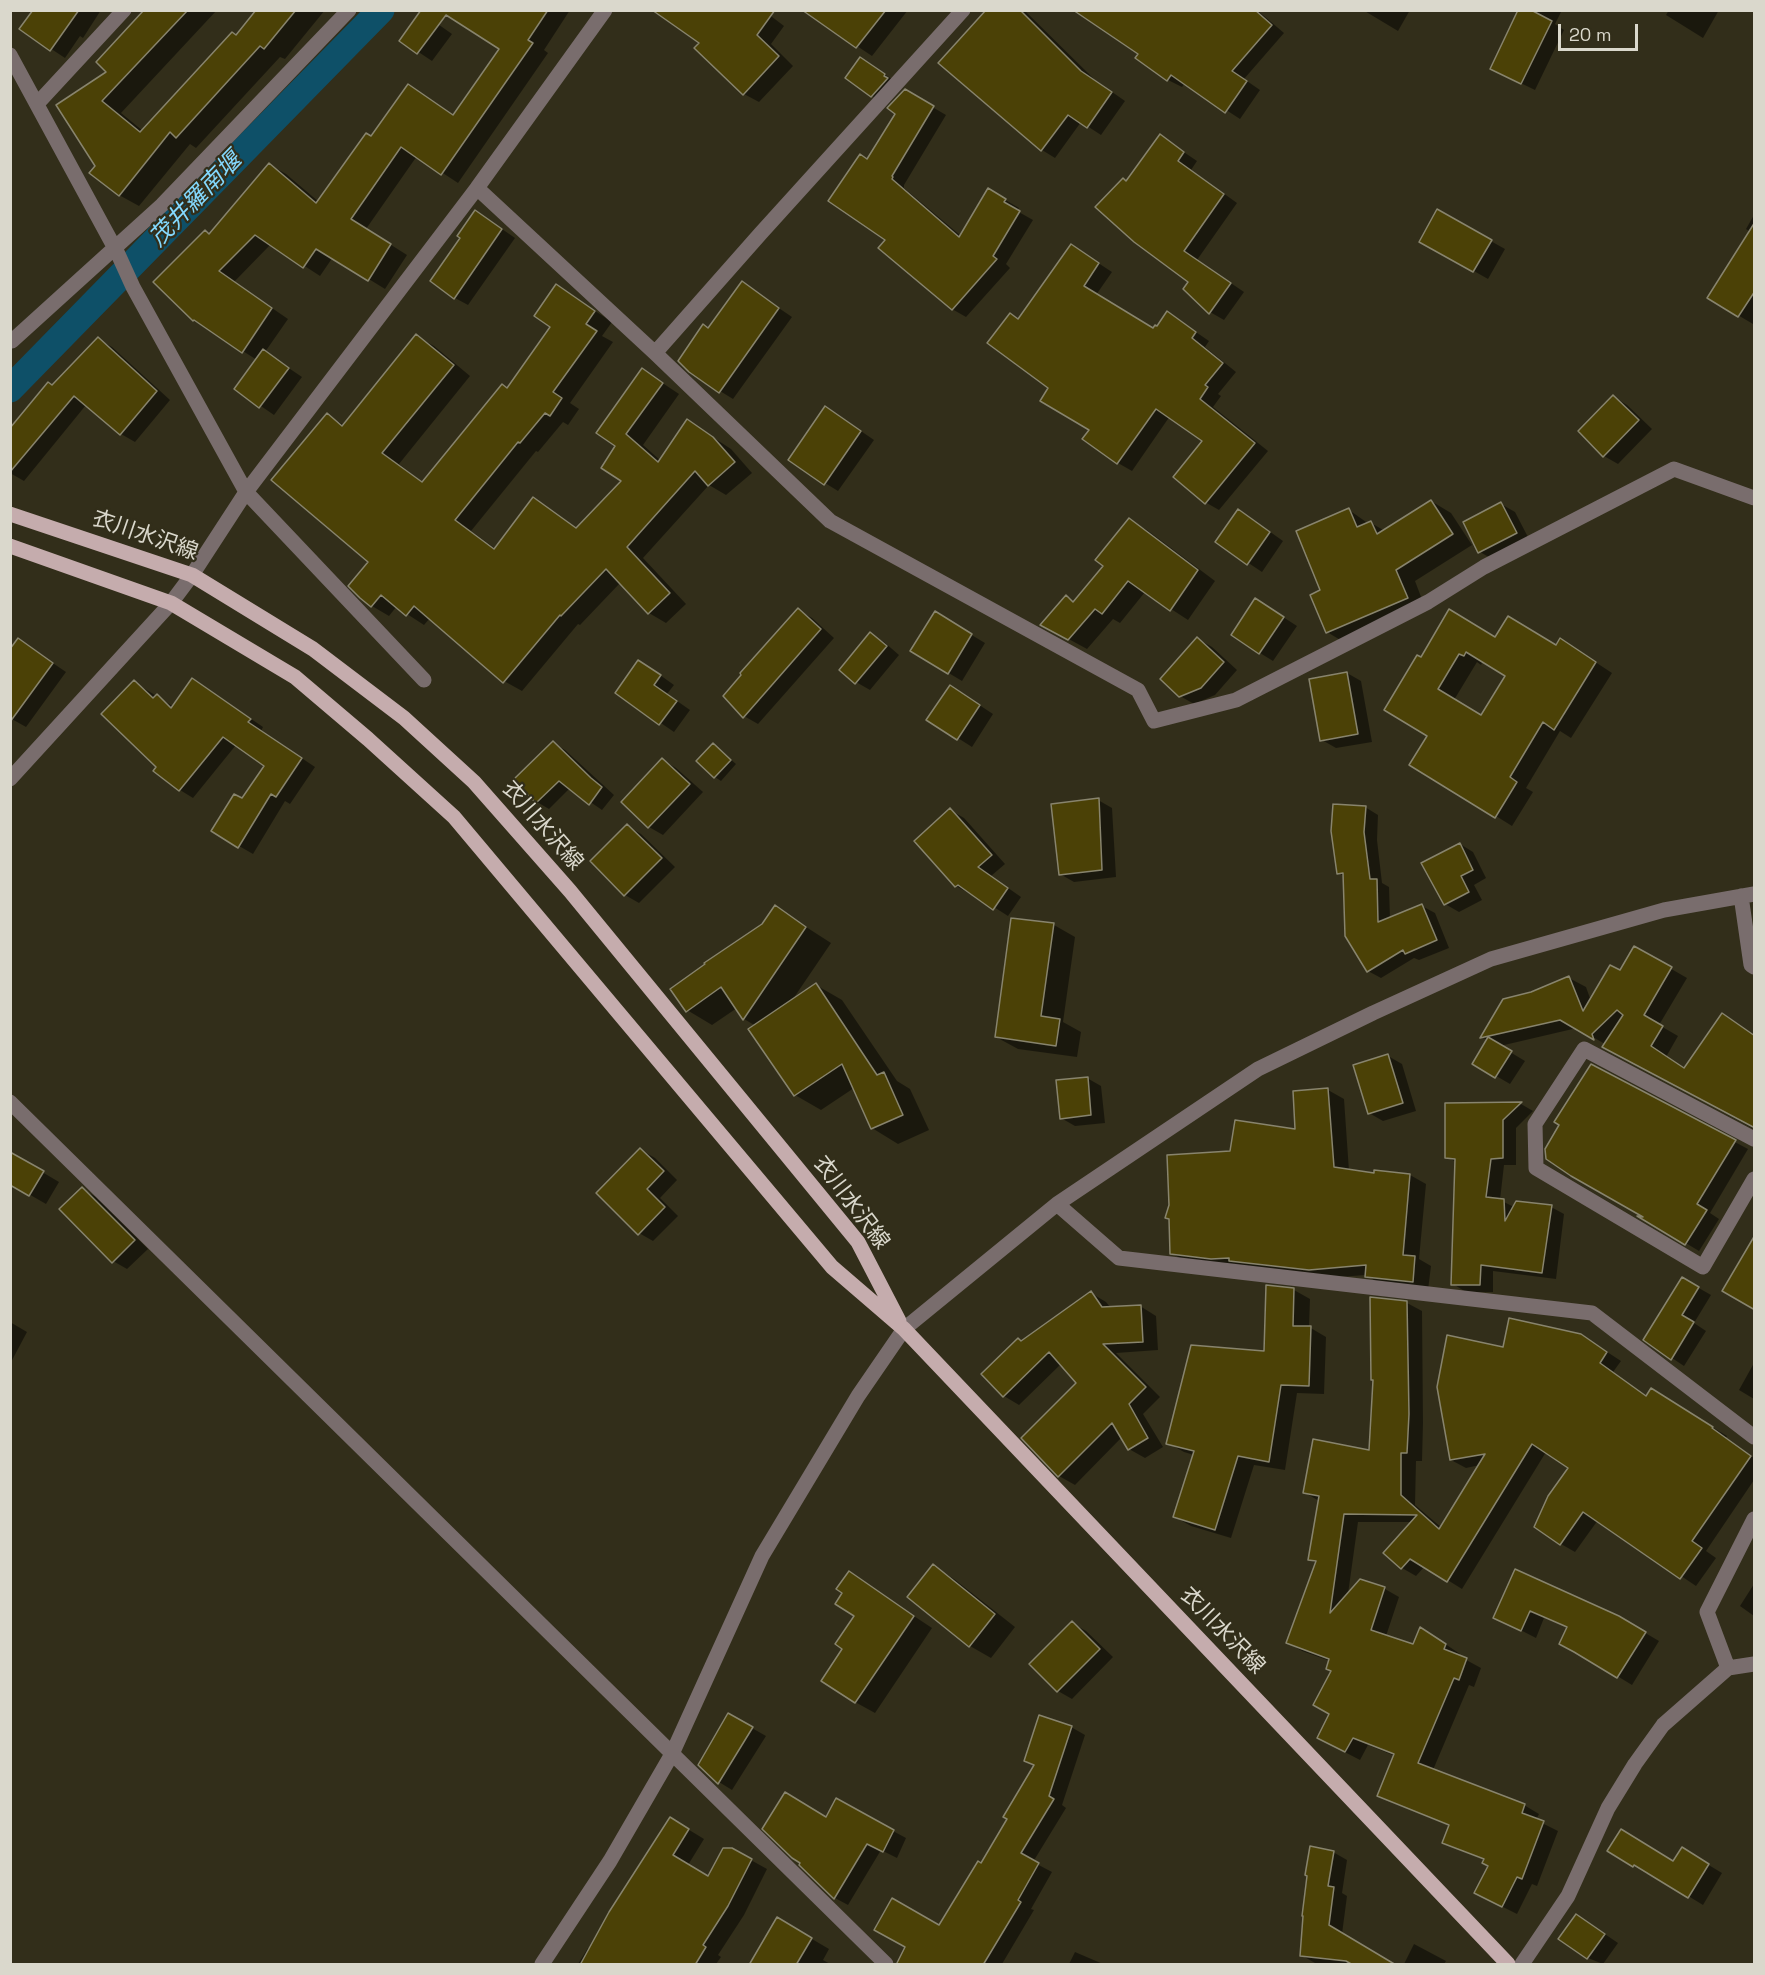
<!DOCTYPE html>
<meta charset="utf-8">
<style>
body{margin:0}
#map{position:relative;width:1765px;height:1975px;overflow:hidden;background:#322e1a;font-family:"Space Grotesk",sans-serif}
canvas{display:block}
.frame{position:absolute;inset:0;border:12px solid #dad8cc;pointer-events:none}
.scale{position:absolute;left:1558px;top:24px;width:80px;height:27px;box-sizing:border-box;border:3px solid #dad8cc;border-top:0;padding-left:8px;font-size:18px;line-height:21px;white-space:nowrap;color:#dad8cc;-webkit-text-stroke:4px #322e1a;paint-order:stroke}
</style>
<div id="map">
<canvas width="1765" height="1975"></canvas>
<div class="frame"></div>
<div class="scale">20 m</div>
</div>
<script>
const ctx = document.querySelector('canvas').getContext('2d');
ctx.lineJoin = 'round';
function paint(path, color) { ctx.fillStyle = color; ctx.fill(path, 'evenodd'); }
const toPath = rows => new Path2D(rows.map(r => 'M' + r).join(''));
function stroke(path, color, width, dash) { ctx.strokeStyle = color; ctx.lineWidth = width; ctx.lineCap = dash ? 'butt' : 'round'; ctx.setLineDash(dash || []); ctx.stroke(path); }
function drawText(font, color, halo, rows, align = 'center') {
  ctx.font = font + ' "Space Grotesk","Noto Sans JP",sans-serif'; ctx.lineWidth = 4.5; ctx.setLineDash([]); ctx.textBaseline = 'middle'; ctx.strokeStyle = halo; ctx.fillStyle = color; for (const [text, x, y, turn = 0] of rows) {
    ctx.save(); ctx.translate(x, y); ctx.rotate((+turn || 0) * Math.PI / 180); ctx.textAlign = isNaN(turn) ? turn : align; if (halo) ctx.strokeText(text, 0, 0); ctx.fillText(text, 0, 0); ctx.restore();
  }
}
paint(toPath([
 [27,10,101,10,83,38,80,36,65,58,21,29,32,14],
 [146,10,217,10,121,113,143,131,237,36,258,10,325,10,285,59,280,57,196,148,190,144,139,206,119,195,97,166,58,105,109,72],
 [441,10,570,10,544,50,548,53,458,183,417,156,366,229,407,255,385,289,333,257,320,276,271,244,234,282,288,319,265,352,302,377,274,415,236,389,257,360,194,320,205,231,211,235,270,165,286,174,319,202,371,138,409,86,455,116,501,48],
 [763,10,784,26,771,44,793,66,759,102,744,94,701,43],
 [848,10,908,10,872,56,827,26],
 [988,10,1024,10,1095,80,1125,101,1101,135,1081,122,1055,158,1042,150,940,63],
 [1086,10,1257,10,1284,33,1244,79,1260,90,1240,119,1185,83,1182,87,1168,80,1140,54],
 [1363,10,1410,10,1398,31],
 [1520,10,1562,10,1555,24,1564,30,1535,90,1504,75],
 [1669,10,1719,10,1703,38,1666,15],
 [435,22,452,34,432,61,402,41],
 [861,59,898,83,886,104,872,96],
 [905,91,946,115,904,185,904,188,961,236,1002,198,1019,208,1017,211,1033,220,1006,264,1010,268,966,317,952,309,888,240,868,160,897,113],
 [1160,136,1197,161,1191,170,1237,203,1197,260,1244,292,1224,320,1210,312,1190,282],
 [1437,211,1505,249,1488,279,1421,241],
 [1754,215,1754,322,1753,324,1709,298,1750,232,1746,229],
 [489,220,515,238,468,305,455,298,462,238],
 [1072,246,1112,272,1096,295,1153,329,1157,328,1168,313,1209,341,1205,347,1236,372,1218,394,1221,396,1213,407,1268,451,1219,510,1205,502,1205,441,1170,416,1132,471,1118,463,1091,430,1050,388,1020,320],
 [742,283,792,317,733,399,720,391],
 [557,286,612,322,602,336,613,342,570,403,579,409,568,425,563,422,538,452,536,451,471,531,496,549,533,499,578,529,623,481,617,446,643,370,679,394,643,445,661,461,688,421,731,449,752,473,726,495,709,485,643,558,686,604,666,623,649,613,621,582,580,625,578,624,522,691,504,681,430,618,424,625,407,614,397,606,389,616,372,606,370,562,327,415,344,425,416,336,434,346,470,376,399,464,424,483,508,389,552,326],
 [98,339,112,347,170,400,135,442,121,434,86,405,24,481,10,473,10,430],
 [1614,397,1627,405,1652,429,1618,464,1604,456],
 [839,416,874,440,838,491,825,483],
 [1431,501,1451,513,1472,545,1415,581,1426,610,1347,644,1327,632,1322,591,1349,510,1369,524,1371,523,1385,531],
 [1501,504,1515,512,1530,541,1494,560,1480,552],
 [1252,519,1283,541,1262,572,1217,542],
 [1129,520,1147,530,1215,581,1188,620,1145,592,1120,623,1113,619,1087,649,1043,625,1066,597,1075,603,1105,566],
 [1269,608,1297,626,1273,661,1260,653],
 [798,610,812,618,834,638,758,724,744,716],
 [935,613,985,643,962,681,912,651],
 [870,634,884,642,899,655,870,690,856,682],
 [1198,639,1212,647,1237,670,1215,695,1194,704,1180,696],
 [1496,639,1577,650,1612,673,1571,738,1560,731,1526,788,1533,792,1512,826,1496,816,1429,736,1421,659],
 [1483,661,1507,675,1482,717,1454,700,1477,662,1481,665],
 [19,640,66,672,26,727,10,718],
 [653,670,674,685,667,694,690,710,674,732,617,693],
 [1347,673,1361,681,1372,742,1336,748,1322,740],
 [134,682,174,707,206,688,263,727,261,731,315,767,290,804,285,801,253,854,213,831,242,800,266,765,236,745,193,798,180,790,155,770,159,766],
 [964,695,993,714,972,747,928,719],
 [553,743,565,750,614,795,602,810,570,788,549,809,537,802],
 [714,745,736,764,721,781,715,777],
 [663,760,676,768,703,792,663,835,649,827],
 [1098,800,1112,808,1116,877,1074,882,1060,874],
 [1365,807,1378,815,1377,840,1382,883,1389,887,1390,919,1422,906,1435,913,1449,948,1419,960,1414,958,1381,978,1368,971,1345,877,1339,873],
 [950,810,964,818,1005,864,991,876,1021,897,1008,916,972,893,970,894,956,886],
 [627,826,641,834,675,867,639,903,625,895],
 [1460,844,1473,852,1486,878,1474,885,1482,900,1459,912,1445,904],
 [775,907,831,943,791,1002,816,985,842,1000,897,1081,910,1089,929,1130,898,1144,872,1128,854,1088,821,1110,795,1095,756,1026,744,1019,737,1008,712,1025,687,1010,763,925],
 [1054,925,1075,937,1063,1022,1081,1032,1077,1057,1018,1049,996,1037],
 [1635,948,1687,978,1659,1025,1678,1036,1666,1057,1685,1069,1722,1015,1754,1036,1754,1129,1620,1056,1605,1044,1577,1028,1500,1046,1525,1061,1510,1084,1474,1063,1488,1041,1482,1037,1532,994,1569,978,1586,987,1591,1001,1621,972],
 [1388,1056,1402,1064,1416,1111,1383,1121,1369,1113],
 [1592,1066,1748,1149,1710,1213,1719,1219,1699,1251,1644,1218,1649,1219],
 [1087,1078,1101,1086,1105,1123,1075,1126,1061,1118],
 [1328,1090,1344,1099,1349,1171,1376,1174,1376,1172,1410,1175,1426,1184,1419,1259,1431,1266,1428,1290,1382,1285,1366,1275,1325,1278,1187,1262,1171,1253,1231,1153,1297,1131],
 [1446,1104,1521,1104,1533,1111,1516,1128,1516,1165,1504,1165,1500,1200,1514,1207,1551,1207,1564,1214,1556,1279,1493,1271,1493,1292,1466,1292,1453,1284,1456,1162,1447,1157],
 [641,1150,655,1158,677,1180,660,1198,678,1216,653,1241,639,1233],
 [10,1153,59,1182,46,1204,13,1185,10,1190],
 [82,1189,96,1197,148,1249,127,1269,113,1261],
 [1683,1279,1711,1295,1694,1323,1706,1331,1684,1366,1672,1358],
 [1267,1287,1294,1290,1310,1299,1309,1327,1326,1337,1324,1394,1297,1393,1285,1470,1254,1465,1231,1538,1191,1526,1175,1517,1194,1455,1184,1452,1168,1443,1265,1353],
 [1091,1293,1106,1302,1111,1308,1140,1306,1156,1316,1158,1350,1116,1353,1160,1397,1143,1414,1163,1447,1145,1458,1129,1449,1122,1437,1075,1485,1059,1476,1023,1438,1078,1383,1061,1364,1019,1405,1004,1396,1022,1342],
 [1407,1303,1422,1311,1423,1423,1422,1461,1416,1461,1415,1505,1442,1528,1480,1465,1466,1468,1451,1460,1505,1348,1581,1335,1621,1361,1613,1372,1647,1397,1666,1399,1727,1436,1726,1438,1754,1458,1754,1480,1706,1551,1716,1558,1696,1586,1598,1520,1575,1552,1561,1544,1570,1468,1546,1452,1462,1589,1425,1566,1416,1576,1402,1568,1412,1522,1358,1522,1348,1594,1360,1581,1385,1589,1399,1597,1386,1636,1414,1646,1435,1637,1460,1654,1459,1656,1481,1668,1474,1687,1469,1685,1433,1770,1524,1805,1539,1814,1536,1820,1558,1831,1537,1886,1532,1884,1517,1914,1491,1901,1489,1866,1485,1860,1459,1850,1444,1842,1450,1826,1393,1803,1379,1795,1395,1756,1368,1745,1360,1760,1333,1746,1331,1714,1332,1671,1330,1661,1302,1651,1288,1643,1317,1564,1310,1559,1319,1501,1304,1492,1371,1452],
 [10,1322,27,1332,10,1364],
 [1754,1363,1754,1399,1739,1390],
 [933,1566,954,1579,1015,1627,991,1658,970,1646],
 [1516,1571,1618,1617,1659,1641,1632,1685,1586,1657,1569,1628,1544,1618,1536,1638,1495,1617],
 [849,1573,932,1628,875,1713,855,1702,845,1648,856,1616,844,1593],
 [1754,1584,1754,1616,1740,1606],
 [1072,1623,1086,1631,1113,1657,1072,1699,1058,1691,1031,1664],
 [729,1715,766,1736,732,1790,719,1782],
 [1071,1727,1085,1735,1062,1805,1066,1808,1033,1862,1052,1872,1031,1909,1034,1910,1002,1964,906,1964,940,1927,982,1865,1009,1818,1035,1766,1025,1761],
 [827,1819,893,1831,906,1838,897,1858,881,1850,848,1905,835,1898,801,1865],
 [686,1828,704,1839,688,1865,709,1878,731,1849,767,1869,744,1915,718,1955,721,1957,716,1964,578,1964,588,1948,590,1949],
 [1682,1849,1722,1873,1703,1905,1649,1872,1647,1874,1609,1851,1674,1863],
 [1333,1852,1347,1860,1342,1893,1347,1896,1342,1934,1394,1964,1315,1963,1301,1955],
 [778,1919,829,1949,823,1960,830,1964,751,1964],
 [1590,1924,1618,1943,1603,1964,1588,1958,1560,1938],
 [1414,1944,1446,1961,1444,1964,1404,1964],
 [1075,1952,1103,1964,1069,1964]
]), '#0007');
stroke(toPath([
 [10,389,381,10]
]), '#0e5068', 27);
const building = toPath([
 [33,10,79,10,50,51,19,29,33,10],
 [144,10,188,10,102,101,140,132,232,32,236,35,256,10,296,10,264,49,260,46,176,138,170,132,119,196,89,173,95,166,56,105,106,72,96,62,144,10],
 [421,10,548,10,528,40,533,43,441,175,401,147,351,219,391,244,368,281,316,249,303,268,255,235,219,271,272,308,242,353,194,320,193,321,153,282,205,230,209,234,269,163,316,203,366,133,371,136,408,84,453,115,499,49,446,15,417,54,399,41,421,10],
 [652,10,775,10,757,35,779,56,743,95,694,48,699,43,652,10],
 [802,10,886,10,856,48,802,10],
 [986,10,1020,10,1081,71,1112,92,1087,128,1068,115,1041,151,938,63,986,10],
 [1073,10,1255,10,1272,25,1232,71,1247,81,1225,113,1171,75,1167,81,1135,58,1138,54,1073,10],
 [1518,10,1531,10,1552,21,1521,84,1490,69,1518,10],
 [860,57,885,74,884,76,888,78,871,97,845,78,860,57],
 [905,89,934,106,892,176,893,177,892,179,959,237,988,188,1006,199,1004,202,1020,211,993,256,997,259,952,310,878,248,885,240,828,201,860,154,867,159,895,114,887,108,905,89],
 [1160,134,1184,152,1178,161,1224,194,1184,251,1231,283,1209,314,1183,289,1188,282,1134,242,1095,207,1123,178,1126,181,1160,134],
 [1437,209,1492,240,1473,272,1419,242,1437,209],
 [475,210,502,229,454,299,430,281,460,238,457,236,475,210],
 [1755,222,1755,291,1738,317,1707,298,1755,222],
 [1071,244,1099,263,1084,286,1153,328,1155,325,1157,326,1167,311,1196,332,1192,338,1223,363,1205,385,1208,387,1200,399,1255,443,1205,504,1173,477,1202,441,1156,409,1117,464,1082,439,1089,430,1040,401,1048,388,987,343,1010,313,1018,319,1071,244],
 [742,281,779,308,719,393,689,372,678,361,703,324,708,328,742,281],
 [556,284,595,311,586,324,597,331,553,392,562,398,550,416,545,413,520,443,518,442,455,520,494,549,533,497,576,528,621,481,601,468,615,446,596,433,642,368,663,383,626,434,658,462,687,419,713,437,735,462,708,486,695,471,627,547,670,593,648,614,606,569,561,616,560,615,503,683,414,606,406,616,381,595,371,607,360,598,348,586,368,562,271,480,327,413,342,426,416,334,454,365,382,453,422,482,502,384,507,388,550,327,534,316,556,284],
 [98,337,157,391,120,435,74,396,10,472,10,428,48,382,52,385,98,337],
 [263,349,289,368,259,408,234,389,263,349],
 [1613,395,1639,420,1603,457,1578,431,1613,395],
 [825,406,861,431,824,485,788,460,825,406],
 [1431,500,1453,534,1396,570,1408,598,1326,633,1310,595,1320,590,1296,531,1349,508,1357,527,1371,521,1377,534,1431,500],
 [1501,502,1517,533,1478,553,1463,522,1501,502],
 [1238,509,1270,532,1247,565,1215,542,1238,509],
 [1129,518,1198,570,1170,611,1128,581,1102,614,1095,609,1068,640,1040,625,1066,595,1073,602,1103,566,1095,560,1129,518],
 [1255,598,1284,617,1259,654,1231,635,1255,598],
 [798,608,821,629,743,718,723,696,741,675,740,673,798,608],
 [1449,609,1495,637,1508,616,1556,645,1560,638,1596,662,1554,730,1543,722,1510,777,1517,782,1495,818,1409,765,1427,736,1384,710,1417,655,1421,657,1449,609],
 [1466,652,1505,676,1481,715,1438,689,1459,654,1464,656,1466,652],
 [935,611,972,634,948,674,910,651,935,611],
 [870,632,887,646,855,684,839,670,870,632],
 [1197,637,1224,662,1201,688,1179,697,1160,679,1197,637],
 [18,638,53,663,10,722,10,649,18,638],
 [638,660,661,675,654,685,677,701,659,725,615,693,638,660],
 [1347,672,1358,734,1320,741,1309,679,1347,672],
 [192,678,251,719,248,722,302,758,276,797,271,794,238,848,211,831,234,794,242,798,264,766,223,737,179,791,153,771,156,767,101,714,134,680,153,698,157,694,171,708,192,678],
 [950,685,980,705,957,740,926,720,950,685],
 [553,741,591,778,602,787,589,805,559,781,536,803,513,780,553,741],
 [713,743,731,760,714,778,696,761,713,743],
 [662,758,690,784,648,828,621,802,662,758],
 [1099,798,1102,870,1059,875,1051,804,1099,798],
 [1333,804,1366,806,1364,832,1370,879,1377,879,1378,922,1422,904,1437,940,1405,954,1403,950,1367,972,1345,936,1343,873,1337,874,1331,831,1333,804],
 [950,808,992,855,978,867,1008,888,993,910,958,885,955,887,914,841,950,808],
 [627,824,662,858,624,896,590,861,627,824],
 [1460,843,1473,870,1461,876,1469,892,1444,905,1421,863,1460,843],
 [775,905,806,927,743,1020,721,987,686,1012,670,989,705,964,704,963,762,924,775,905],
 [1011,918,1054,923,1041,1016,1060,1019,1056,1046,995,1037,1011,918],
 [1634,946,1672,967,1644,1015,1663,1026,1651,1046,1684,1068,1722,1013,1755,1036,1755,1128,1602,1047,1623,1015,1617,1010,1592,1034,1594,1040,1560,1020,1480,1038,1503,999,1531,992,1569,976,1583,1011,1610,965,1620,970,1634,946],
 [816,983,877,1075,884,1072,903,1115,871,1129,842,1064,794,1096,748,1029,816,983],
 [1488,1037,1512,1051,1495,1078,1472,1064,1488,1037],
 [1388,1054,1403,1103,1368,1114,1353,1065,1388,1054],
 [1591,1064,1736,1140,1697,1204,1707,1210,1685,1245,1637,1216,1643,1217,1571,1176,1546,1159,1545,1149,1559,1125,1554,1122,1591,1064],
 [1088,1077,1091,1115,1060,1119,1056,1080,1088,1077],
 [1328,1088,1334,1167,1374,1173,1374,1170,1410,1174,1403,1255,1415,1256,1413,1282,1365,1277,1366,1265,1309,1270,1229,1261,1229,1258,1211,1259,1170,1254,1169,1219,1165,1218,1169,1205,1167,1155,1230,1151,1235,1120,1295,1129,1293,1091,1328,1088],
 [1522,1102,1503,1120,1503,1158,1491,1159,1486,1197,1504,1199,1505,1221,1516,1201,1552,1205,1542,1273,1481,1265,1480,1285,1451,1285,1455,1159,1445,1158,1445,1103,1522,1102],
 [640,1148,664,1171,647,1189,665,1207,638,1235,596,1193,640,1148],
 [10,1152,44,1171,29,1196,10,1185,10,1152],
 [82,1187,135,1240,112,1263,59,1209,82,1187],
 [1755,1235,1755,1310,1722,1291,1755,1235],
 [1682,1277,1699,1287,1682,1315,1694,1322,1671,1360,1643,1340,1682,1277],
 [1266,1285,1294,1288,1293,1326,1311,1326,1309,1386,1281,1385,1269,1462,1238,1456,1215,1530,1173,1517,1194,1451,1166,1444,1191,1345,1264,1351,1266,1285],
 [1091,1291,1102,1307,1141,1305,1143,1342,1103,1344,1146,1387,1129,1404,1148,1438,1128,1450,1112,1423,1058,1477,1021,1438,1076,1383,1049,1352,1003,1397,981,1374,1018,1338,1021,1341,1091,1291],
 [1370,1297,1407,1301,1409,1414,1407,1453,1401,1453,1401,1495,1439,1529,1485,1454,1450,1460,1437,1387,1447,1335,1503,1347,1509,1318,1581,1334,1607,1352,1600,1363,1646,1396,1651,1388,1713,1427,1712,1428,1751,1456,1692,1541,1702,1548,1680,1579,1583,1512,1560,1545,1534,1527,1548,1496,1568,1468,1532,1444,1447,1582,1410,1559,1401,1569,1383,1553,1417,1515,1344,1514,1330,1613,1360,1579,1385,1587,1371,1630,1413,1644,1420,1627,1446,1644,1444,1649,1467,1658,1459,1680,1454,1678,1418,1763,1525,1804,1522,1813,1544,1821,1522,1879,1517,1877,1502,1907,1474,1893,1488,1866,1482,1863,1484,1859,1442,1843,1449,1825,1377,1796,1394,1754,1353,1738,1345,1752,1317,1738,1329,1714,1313,1705,1331,1671,1326,1669,1329,1659,1286,1643,1316,1561,1308,1560,1319,1496,1303,1493,1313,1439,1369,1450,1373,1380,1371,1380,1370,1297],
 [933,1564,995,1614,969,1647,907,1597,933,1564],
 [1515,1569,1619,1616,1646,1632,1617,1678,1574,1652,1559,1644,1567,1627,1530,1611,1521,1631,1493,1618,1515,1569],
 [849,1571,914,1616,855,1703,821,1681,842,1649,835,1644,854,1616,835,1604,842,1593,836,1589,849,1571],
 [1072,1621,1100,1649,1057,1692,1029,1664,1072,1621],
 [728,1713,753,1727,718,1784,698,1765,728,1713],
 [1039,1715,1072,1726,1049,1796,1054,1799,1021,1853,1039,1863,1018,1900,1021,1902,983,1965,896,1965,905,1947,874,1930,892,1898,939,1925,978,1861,981,1863,1007,1819,1003,1817,1034,1765,1024,1761,1039,1715],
 [785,1792,826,1817,836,1798,894,1830,883,1852,867,1844,834,1899,799,1865,800,1863,792,1858,762,1829,785,1792],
 [670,1817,689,1829,673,1855,708,1876,723,1848,732,1848,752,1859,728,1906,703,1945,706,1947,695,1965,580,1965,609,1912,670,1817],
 [1621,1829,1673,1861,1682,1847,1709,1864,1688,1898,1634,1865,1633,1867,1607,1851,1621,1829],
 [1310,1846,1334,1851,1328,1886,1334,1887,1329,1925,1396,1965,1353,1965,1346,1961,1300,1956,1303,1916,1302,1916,1307,1876,1305,1875,1310,1846],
 [1576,1914,1605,1934,1587,1959,1558,1939,1576,1914],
 [777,1917,812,1938,796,1965,749,1965,777,1917]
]);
paint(building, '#4b4106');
stroke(building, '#88846d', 1.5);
stroke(toPath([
 [10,55,118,254,133,287,246,492,424,680],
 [37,104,124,10],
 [477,188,655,353,830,521,1138,690,1154,721,1236,700,1428,602,1484,567,1674,469,1754,498],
 [12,341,162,205,349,10],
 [655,353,761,233,963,10],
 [10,779,171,603,192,575,246,492,477,188,605,10],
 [1741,896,1751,965,1754,967],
 [10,1102,886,1964],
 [1754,1139,1584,1049,1535,1124,1536,1168,1703,1267,1754,1179],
 [1057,1204,1119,1258,1592,1313,1754,1437],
 [1728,1668,1707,1612,1754,1519],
 [542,1964,610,1861,672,1754,762,1556,858,1396,904,1329,1057,1204,1258,1069,1373,1013,1491,959,1664,910,1754,894],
 [1522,1964,1568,1896,1608,1808,1635,1764,1663,1725,1728,1668,1754,1664]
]), '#796d6d', 15);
stroke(toPath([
 [10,514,192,575,313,649,404,718,474,782,570,891,858,1242,899,1321],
 [10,546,171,603,295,677,368,739,454,817,832,1267,904,1329,1508,1964]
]), '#c5acad', 15);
drawText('22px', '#dad8cc', '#322e1a', [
 ["衣川水沢線",145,536,19],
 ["衣川水沢線",542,826,49],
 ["衣川水沢線",851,1203,53],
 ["衣川水沢線",1222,1631,46]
]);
drawText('italic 24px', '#83d8fd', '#322e1a', [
 ["茂井羅南堰",196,200,-46]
]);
</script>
